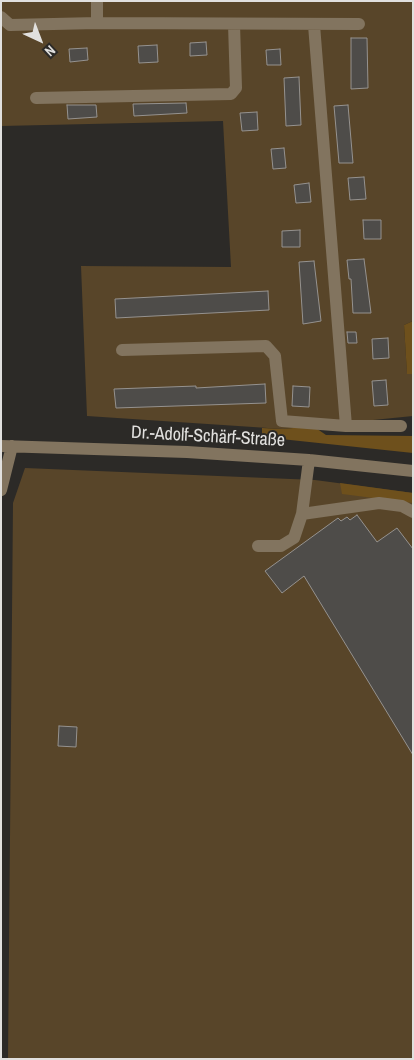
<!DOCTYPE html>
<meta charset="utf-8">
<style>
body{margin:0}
#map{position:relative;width:414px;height:1060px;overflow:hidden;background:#2c2a27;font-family:"Archivo Narrow",sans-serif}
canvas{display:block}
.frame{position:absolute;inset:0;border:2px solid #e1e0de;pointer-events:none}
.north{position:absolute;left:15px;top:15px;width:50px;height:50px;-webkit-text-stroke:4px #2c2a27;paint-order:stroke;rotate:137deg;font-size:14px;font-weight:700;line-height:20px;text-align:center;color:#e1e0de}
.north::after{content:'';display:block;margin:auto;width:18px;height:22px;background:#e1e0de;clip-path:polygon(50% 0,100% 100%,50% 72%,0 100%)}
</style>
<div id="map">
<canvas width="414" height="1060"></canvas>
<div class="frame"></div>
<div class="north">N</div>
</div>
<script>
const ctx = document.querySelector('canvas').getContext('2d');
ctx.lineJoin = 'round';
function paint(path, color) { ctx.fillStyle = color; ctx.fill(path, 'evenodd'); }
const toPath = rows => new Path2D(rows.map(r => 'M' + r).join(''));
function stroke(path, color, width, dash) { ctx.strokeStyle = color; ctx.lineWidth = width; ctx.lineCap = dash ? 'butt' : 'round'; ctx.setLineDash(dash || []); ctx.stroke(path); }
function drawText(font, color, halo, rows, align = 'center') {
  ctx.font = font + ' "Archivo Narrow",sans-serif'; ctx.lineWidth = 4; ctx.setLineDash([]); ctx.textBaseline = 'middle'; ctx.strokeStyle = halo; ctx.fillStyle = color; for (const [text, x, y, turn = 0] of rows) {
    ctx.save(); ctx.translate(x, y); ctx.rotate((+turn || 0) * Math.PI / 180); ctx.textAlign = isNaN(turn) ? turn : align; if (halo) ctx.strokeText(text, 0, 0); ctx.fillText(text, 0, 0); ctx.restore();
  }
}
paint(toPath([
 [1,1,413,1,413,321,404,325,407,373,413,374,413,416,283,429,87,416,81,266,231,267,223,121,1,126],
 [25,468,315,480,413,493,413,1059,8,1059,13,503]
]), '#584529');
paint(toPath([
 [413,321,413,374,407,374,404,325],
 [313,426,326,435,413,436,413,453,262,437,262,428,283,429],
 [340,483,413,493,413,503,342,494]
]), '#6e501c');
const building = toPath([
 [351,38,367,38,368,88,351,89,351,38],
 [206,42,207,55,190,56,190,43,206,42],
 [157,45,158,62,139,63,138,46,157,45],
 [87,48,88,60,70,62,69,49,87,48],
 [280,49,281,65,267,65,266,50,280,49],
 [299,77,301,125,286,126,284,78,299,77],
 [186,103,187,113,134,116,133,104,186,103],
 [67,105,96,105,97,117,68,119,67,105],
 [348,105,353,163,339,163,334,106,348,105],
 [257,112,258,130,242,131,240,113,257,112],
 [284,148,286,168,273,169,271,149,284,148],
 [364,177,366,199,350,200,348,178,364,177],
 [309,183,311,202,296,203,294,185,309,183],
 [363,220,381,220,381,239,364,239,363,220],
 [300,230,300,247,282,247,282,231,300,230],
 [364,259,371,313,353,313,351,279,349,279,347,260,364,259],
 [314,261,321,321,303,324,299,262,314,261],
 [268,291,269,310,116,318,115,299,268,291],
 [347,332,356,332,357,343,348,343,347,332],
 [388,338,389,358,373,359,372,339,388,338],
 [386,380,388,405,374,406,372,381,386,380],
 [265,384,266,403,116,408,114,389,196,386,196,388,265,384],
 [293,386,310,387,309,407,292,406,293,386],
 [357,515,377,542,397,528,413,549,413,755,304,576,282,593,265,571,338,518,341,521,347,517,350,520,357,515],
 [59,726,77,727,76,747,58,746,59,726]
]);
paint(building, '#4e4c49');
stroke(building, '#95928f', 1);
stroke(toPath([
 [97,1,97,23],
 [1,17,10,25,97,23,359,24],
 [314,25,346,426,401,426],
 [36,98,231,94,236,88,234,24],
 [122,350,266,346,275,356,282,421,346,426],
 [1,446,187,452,309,460,413,471],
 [1,490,12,446],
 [302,514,379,503,402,506,413,512],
 [258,546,281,546,294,538,302,514,309,460]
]), '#82745f', 12);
drawText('18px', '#e1e0de', '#2c2a27', [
 ["Dr.-Adolf-Schärf-Straße",208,437,3]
]);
</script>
